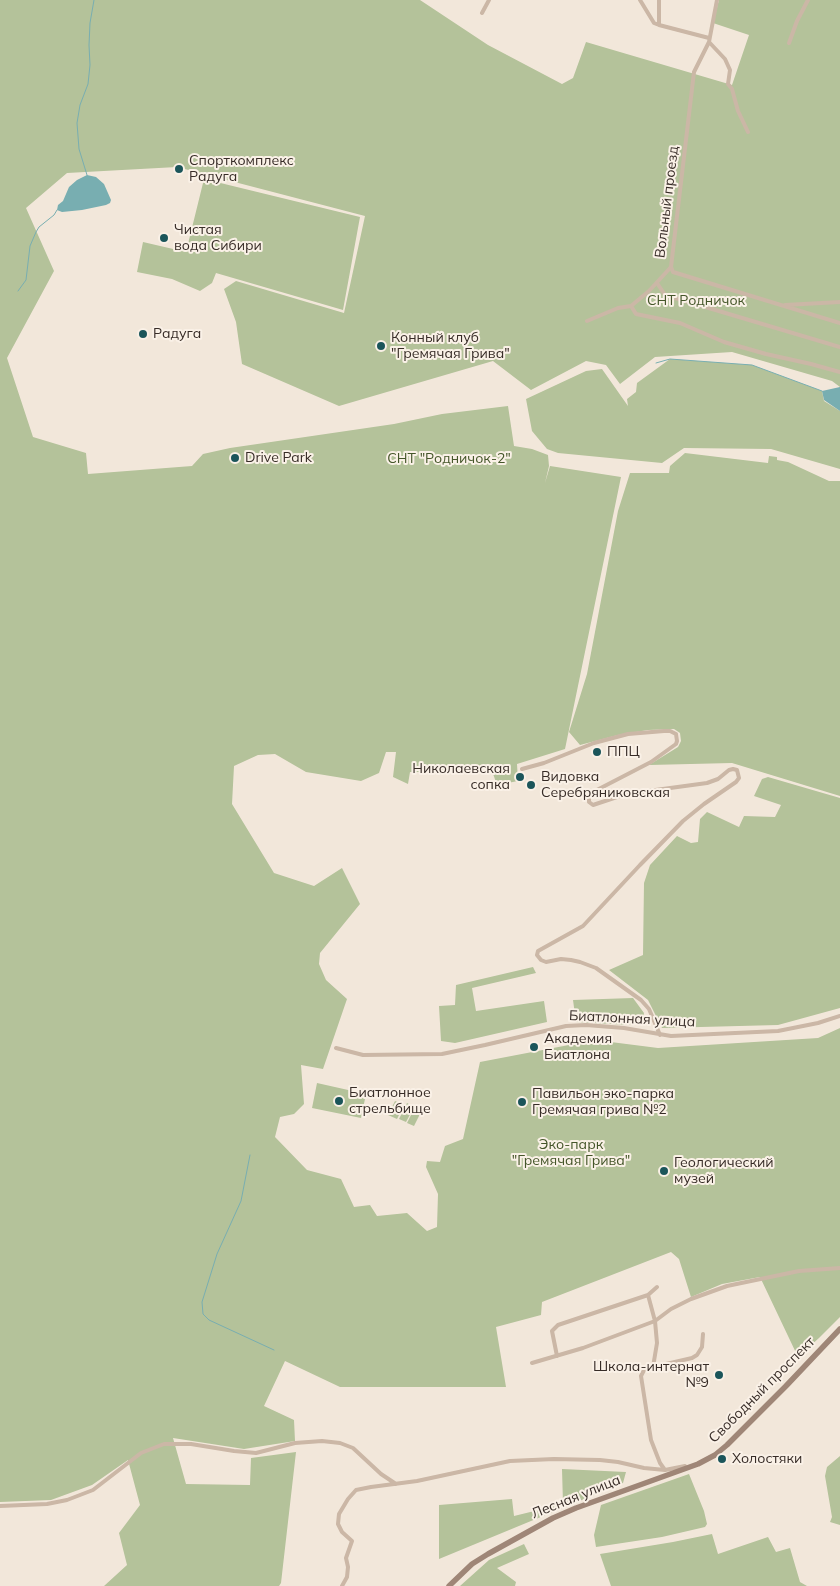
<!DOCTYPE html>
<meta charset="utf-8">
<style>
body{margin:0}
canvas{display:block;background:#f2e7da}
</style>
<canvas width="840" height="1586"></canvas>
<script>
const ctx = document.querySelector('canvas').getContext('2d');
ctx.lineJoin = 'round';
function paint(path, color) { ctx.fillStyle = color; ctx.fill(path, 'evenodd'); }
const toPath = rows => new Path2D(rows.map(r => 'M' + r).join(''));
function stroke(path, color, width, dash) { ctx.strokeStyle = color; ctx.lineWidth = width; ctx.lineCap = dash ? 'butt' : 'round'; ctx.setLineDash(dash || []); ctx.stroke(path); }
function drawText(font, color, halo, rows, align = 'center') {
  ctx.font = font + ' Mulish,sans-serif'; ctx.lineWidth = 4; ctx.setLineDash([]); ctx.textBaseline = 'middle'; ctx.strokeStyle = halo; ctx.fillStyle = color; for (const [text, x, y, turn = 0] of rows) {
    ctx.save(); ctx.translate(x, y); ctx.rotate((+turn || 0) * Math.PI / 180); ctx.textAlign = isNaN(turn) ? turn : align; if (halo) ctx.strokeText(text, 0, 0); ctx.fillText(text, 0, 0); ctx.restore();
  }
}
paint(toPath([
 [0,0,420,0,488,45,562,84,573,78,586,42,732,85,749,35,713,23,719,0,840,0,840,387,832,381,732,352,655,357,620,384,606,365,586,361,531,390,493,361,339,406,242,364,236,322,224,289,236,281,344,313,365,216,177,167,67,173,26,208,54,271,7,358,33,437,86,453,88,474,192,466,203,454,230,448,394,424,442,414,508,406,514,446,532,449,548,455,549,466,545,483,550,466,621,477,565,749,517,764,518,781,497,785,491,768,455,772,410,772,408,784,393,777,396,752,386,752,379,773,361,781,306,772,275,754,258,755,234,766,232,804,274,873,314,886,342,868,360,904,320,953,319,964,326,980,347,999,323,1069,301,1065,304,1104,294,1114,280,1117,275,1137,307,1170,341,1179,354,1207,370,1205,377,1216,407,1213,427,1231,437,1227,438,1194,426,1167,427,1161,440,1162,445,1146,463,1139,480,1062,595,1040,658,1048,818,1038,840,1028,840,1317,819,1338,798,1357,760,1277,722,1284,691,1297,679,1259,671,1252,542,1302,541,1315,496,1327,506,1387,340,1387,285,1361,264,1406,294,1420,295,1441,244,1449,173,1438,186,1484,250,1485,251,1458,296,1452,281,1583,279,1586,104,1586,127,1565,119,1533,140,1505,128,1460,92,1485,51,1500,0,1502],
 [204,179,360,217,343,310,216,273,212,283,200,291,172,279,137,272,143,242,186,252],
 [670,359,752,365,822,391,824,401,840,411,840,469,771,449,684,448,662,463,558,453,547,449,532,431,526,399,586,371,602,369,628,406,627,399,636,392,637,383],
 [685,453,768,463,769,456,777,457,777,460,788,462,829,481,840,481,840,796,732,763,649,765,678,747,681,741,680,733,674,729,648,730,618,735,580,745,569,732,587,674,618,511,630,473,669,473,670,466],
 [768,777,840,798,840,1008,778,1025,662,1028,648,1000,609,970,643,955,644,883,650,865,677,836,691,843,698,842,700,819,707,812,739,827,744,816,775,817,781,805,754,796,762,779],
 [533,967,536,973,472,988,476,1011,544,1001,547,1022,455,1043,441,1041,439,1006,455,1005,456,985],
 [633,998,644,1013,643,1018,629,1025,576,1022,573,1000],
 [317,1083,366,1094,361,1118,312,1108],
 [395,1101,404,1105,397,1119,388,1115],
 [407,1103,414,1107,406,1122,399,1119],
 [415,1107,422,1110,414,1126,407,1123],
 [840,1456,840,1525,830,1522,832,1517,825,1476,827,1467],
 [562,1469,626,1472,623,1483,439,1559,439,1505,512,1499,514,1516,563,1504],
 [689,1474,704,1511,707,1524,705,1527,662,1537,596,1547,594,1535,601,1505],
 [712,1534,718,1554,768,1537,776,1552,790,1548,800,1582,807,1586,611,1586,600,1554,673,1542],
 [524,1544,529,1554,497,1568,516,1582,515,1586,460,1586,489,1560]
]), '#b4c29a');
paint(toPath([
 [87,175,96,177,104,184,111,200,110,203,106,205,82,210,62,212,57,210,58,205,63,201,69,187,77,180],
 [840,387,840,411,824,400,822,391]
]), '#78aeb1');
stroke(toPath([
 [87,175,79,149,77,123,80,105,88,84,90,65,89,45,90,23,94,0],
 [18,291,26,280,30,246,36,232,39,227,54,215,57,210],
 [656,363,670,359,752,365,822,391],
 [250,1155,241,1201,217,1254,202,1302,203,1314,209,1320,274,1350]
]), '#78aeb1', 1);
stroke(toPath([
 [640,0,654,23,659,25],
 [659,0,659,25,709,38],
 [482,13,489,0],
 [709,42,725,59,730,70,728,84,732,89,738,111,748,132],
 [789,43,797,21,808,0],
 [671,267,673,272,840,323],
 [657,283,665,295,840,347],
 [785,305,840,302],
 [631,306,636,314,680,323,724,342,766,354,811,364,840,372],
 [587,321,618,308,631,306,649,291,671,267,694,72,709,42,717,0],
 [522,769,544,763,594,743,628,734,664,731,670,731,676,734,677,741,676,744,651,762,593,792,589,796,589,802,593,805,626,794,707,783,718,779,729,770,733,769,737,770,739,778,736,782,704,804,683,821,640,865,583,926,538,951,537,955,541,960,546,962,561,959,571,960,580,962,596,968,641,1000,649,1009,660,1035],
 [336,1048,363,1055,442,1054,485,1045,566,1026,586,1025,624,1028,671,1036,778,1031,818,1023,840,1016],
 [648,1295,655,1321,657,1343,653,1367],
 [557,1356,552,1331,558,1325,648,1295,657,1287],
 [532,1363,583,1348,655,1321,671,1309,691,1299,727,1286,799,1271,840,1268],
 [665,1470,660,1463,651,1440,641,1376,644,1370,649,1368,692,1358,697,1355,702,1347,703,1334],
 [0,1506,47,1504,67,1500,93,1490,141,1453,164,1444,191,1444,234,1451,256,1453,295,1443,322,1441,340,1443,353,1448,381,1474,396,1484],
 [342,1586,347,1577,348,1567,346,1558,352,1541,342,1532,338,1524,339,1514,348,1499,356,1490,371,1487,417,1481,510,1461,554,1459,600,1460,618,1462,644,1468,665,1470,685,1466]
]), '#cbb7a6', 4);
stroke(toPath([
 [449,1586,472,1564,488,1554,553,1518,576,1508,698,1464,715,1455,727,1445,786,1386,840,1329]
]), '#9f8677', 5.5);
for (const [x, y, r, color] of [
 [179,169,5,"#1b555a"],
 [164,238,5,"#1b555a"],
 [143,334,5,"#1b555a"],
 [381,346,5,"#1b555a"],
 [235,458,5,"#1b555a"],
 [597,752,5,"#1b555a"],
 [520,777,5,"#1b555a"],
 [531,785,5,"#1b555a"],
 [534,1047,5,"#1b555a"],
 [339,1101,5,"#1b555a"],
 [522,1102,5,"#1b555a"],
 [664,1171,5,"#1b555a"],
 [719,1375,5,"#1b555a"],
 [722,1459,5,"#1b555a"]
]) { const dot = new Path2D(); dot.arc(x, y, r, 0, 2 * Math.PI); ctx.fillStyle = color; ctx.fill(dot); stroke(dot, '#faf1e7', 2); }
drawText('14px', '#372c27', '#faf1e7', [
 ["Спорткомплекс",189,161],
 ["Радуга",189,177],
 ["Чистая",174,230],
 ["вода Сибири",174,246],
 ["Радуга",153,334],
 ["Конный клуб",391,338],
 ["\"Гремячая Грива\"",391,354],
 ["Drive Park",245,458],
 ["ППЦ",607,752],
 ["Николаевская",510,769,"right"],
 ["сопка",510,785,"right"],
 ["Видовка",541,777],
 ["Серебряниковская",541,793],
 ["Академия",544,1039],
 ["Биатлона",544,1055],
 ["Биатлонное",349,1093],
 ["стрельбище",349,1109],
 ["Павильон эко-парка",532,1094],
 ["Гремячая грива №2",532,1110],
 ["Геологический",674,1163],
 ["музей",674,1179],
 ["Школа-интернат",709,1367,"right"],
 ["№9",709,1383,"right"],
 ["Холостяки",732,1459]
], 'left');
drawText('14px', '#372c27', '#faf1e7', [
 ["Вольный проезд",667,202,-83],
 ["Биатлонная улица",632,1019,3],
 ["Свободный проспект",762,1390,-45],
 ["Лесная улица",576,1497,-22]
]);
drawText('14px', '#45562a', '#faf1e7', [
 ["СНТ Родничок",696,301],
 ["СНТ \"Родничок-2\"",449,459],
 ["Эко-парк",571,1145],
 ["\"Гремячая Грива\"",571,1161]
]);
</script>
